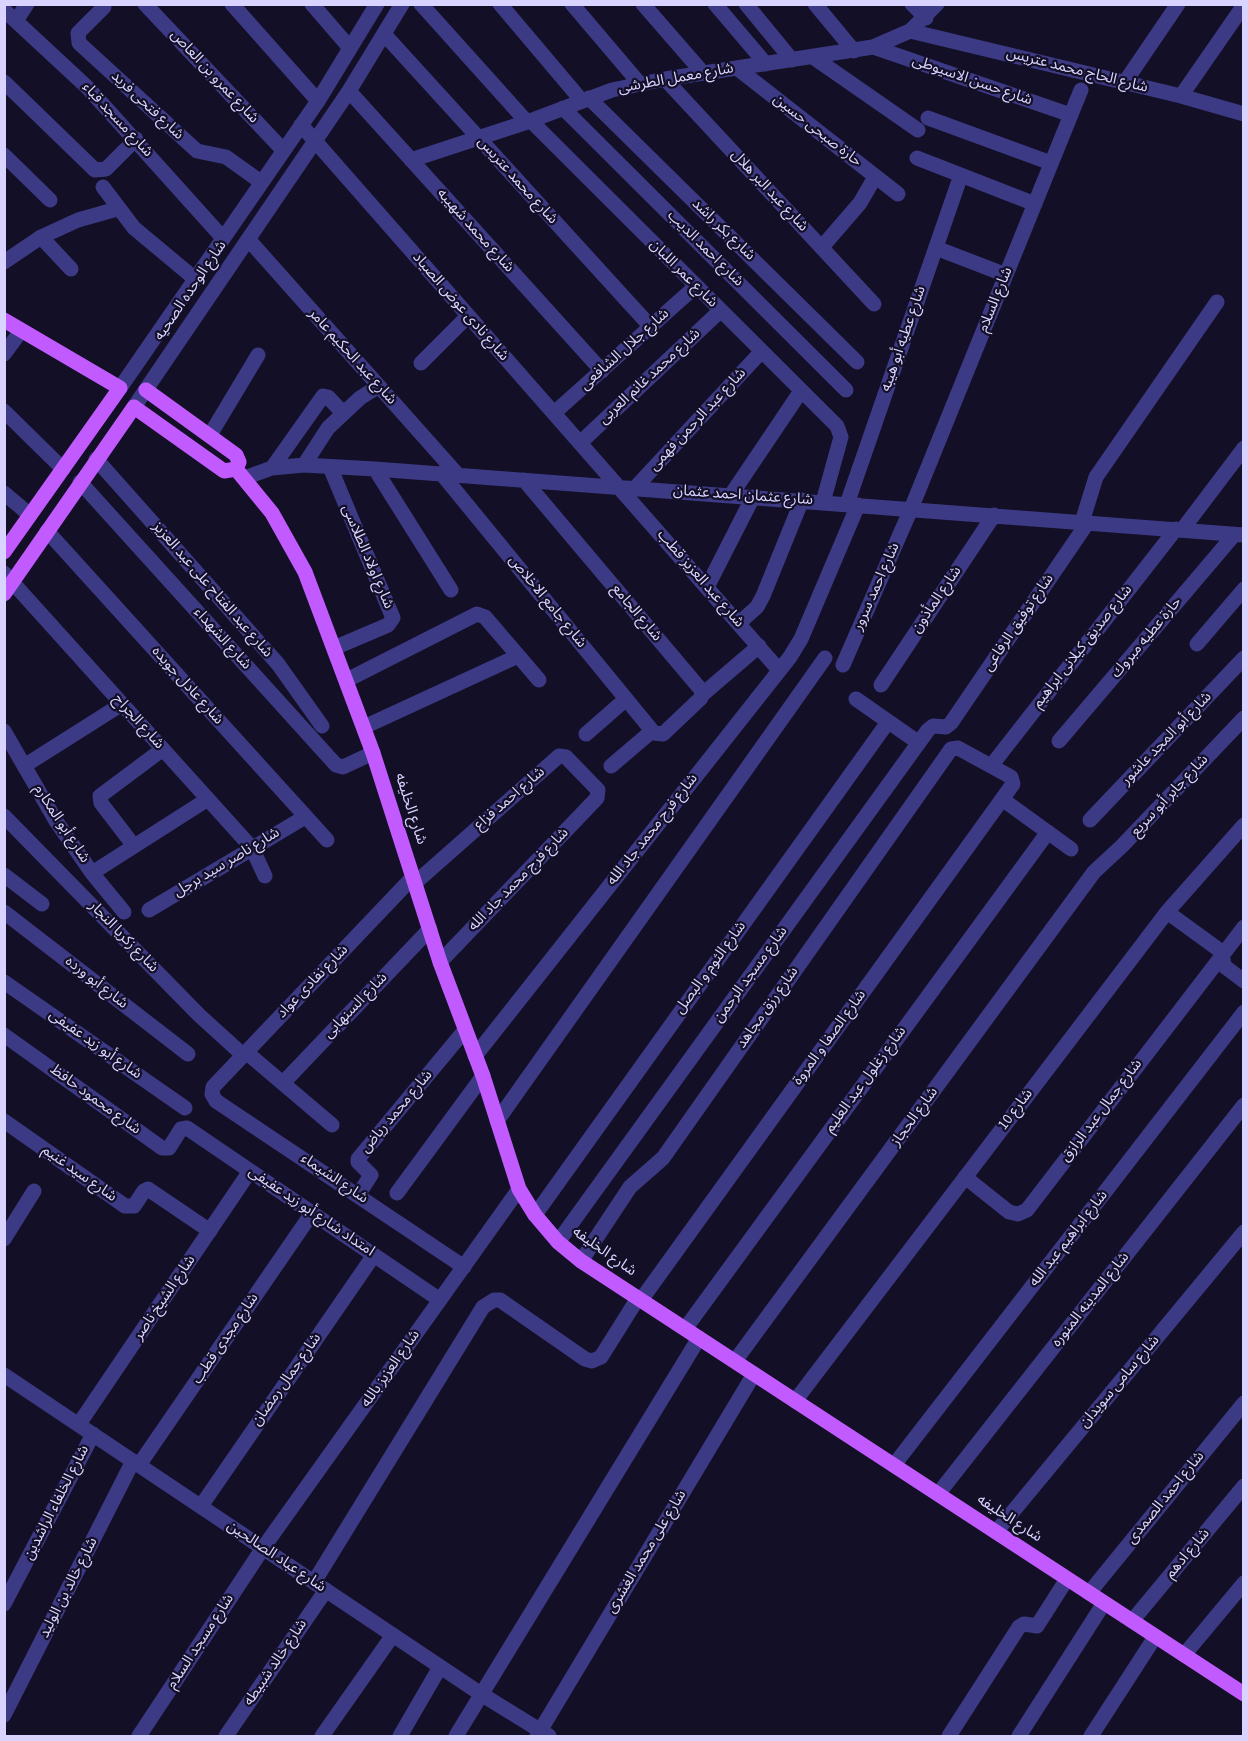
<!DOCTYPE html>
<meta charset="utf-8">
<style>
body{margin:0}
#map{position:relative;width:1248px;height:1741px;overflow:hidden;background:#130f26;font-family:"Source Sans 3",sans-serif}
canvas{display:block}
.frame{position:absolute;inset:0;border:6px solid #d9d4ff;pointer-events:none}
</style>
<div id="map">
<canvas width="1248" height="1741"></canvas>
<div class="frame"></div>
</div>
<script>
const ctx = document.querySelector('canvas').getContext('2d');
ctx.lineJoin = 'round';
const toPath = rows => new Path2D(rows.map(r => 'M' + r).join(''));
function stroke(path, color, width, dash) { ctx.strokeStyle = color; ctx.lineWidth = width; ctx.lineCap = dash ? 'butt' : 'round'; ctx.setLineDash(dash || []); ctx.stroke(path); }
function drawText(font, color, halo, rows, align = 'center') {
  ctx.font = font + ' "Source Sans 3","Noto Sans Arabic",sans-serif'; ctx.lineWidth = 4.5; ctx.setLineDash([]); ctx.textBaseline = 'middle'; ctx.strokeStyle = halo; ctx.fillStyle = color; for (const [text, x, y, turn = 0] of rows) {
    ctx.save(); ctx.translate(x, y); ctx.rotate((+turn || 0) * Math.PI / 180); ctx.textAlign = isNaN(turn) ? turn : align; if (halo) ctx.strokeText(text, 0, 0); ctx.fillText(text, 0, 0); ctx.restore();
  }
}
stroke(toPath([
 [145,4,283,150],
 [232,4,318,101],
 [312,4,350,48],
 [421,4,527,122],
 [500,4,582,101],
 [572,4,640,84],
 [643,4,703,73],
 [715,4,766,64],
 [746,4,792,60],
 [815,4,854,51],
 [912,4,926,18],
 [104,7,78,33,79,43,197,151,226,157,261,182],
 [4,10,88,88,222,237],
 [16,21,27,4],
 [910,31,1181,96,1244,114],
 [384,34,651,327],
 [873,47,1071,115],
 [813,57,918,130],
 [737,68,898,194],
 [665,79,874,304],
 [4,82,95,170,106,169,136,139],
 [1125,82,1178,4],
 [349,91,602,371],
 [1181,96,1244,5],
 [589,98,857,362],
 [563,108,846,390],
 [928,118,1051,163],
 [531,121,837,426,841,437,823,502],
 [301,125,779,670],
 [4,155,50,200],
 [917,158,1035,204],
 [411,160,527,122,612,90,665,79,873,47,910,31,937,4],
 [103,187,134,228,194,278],
 [41,237,71,269],
 [248,239,457,474],
 [822,247,860,203,875,177],
 [936,248,1006,275],
 [4,262,41,237,78,220,117,209],
 [4,354,21,331],
 [421,363,468,316],
 [120,388,318,101,377,4],
 [134,407,349,91,402,4],
 [4,411,63,469],
 [554,413,696,286],
 [210,435,258,355],
 [580,443,720,311],
 [96,459,278,664,322,726],
 [304,465,328,428,360,398,379,386],
 [330,467,393,618,388,625,334,648],
 [272,468,323,396,328,397,343,413],
 [375,469,451,590],
 [441,473,654,733,663,734,701,698,702,691,524,480],
 [244,478,272,468,304,465,375,469,1244,535],
 [80,482,336,765,343,767,373,753],
 [634,489,761,352],
 [4,493,30,515],
 [731,495,801,391],
 [847,504,961,175],
 [1082,522,1096,477,1217,302],
 [1182,530,1244,448],
 [47,531,327,840],
 [4,573,252,848,265,876],
 [707,587,753,497],
 [739,623,757,607,763,596,802,500],
 [1197,644,1244,589],
 [843,665,911,509,1081,90],
 [347,680,477,614,485,617,539,680],
 [881,685,994,515],
 [703,694,759,646],
 [856,699,919,743],
 [364,727,518,656],
 [4,731,56,821,92,873,124,912],
 [586,734,626,699],
 [1059,741,1234,535],
 [24,766,122,704],
 [611,766,652,731],
 [991,766,1176,529],
 [1002,799,1071,849],
 [4,816,199,1015,243,1055],
 [1090,820,1244,658],
 [134,846,101,803,100,796,163,749],
 [92,873,208,799],
 [4,875,42,904],
 [413,877,213,1087,212,1094,216,1101,464,1267],
 [415,883,559,756,566,757,598,790,597,798,440,962],
 [149,910,305,817],
 [4,912,188,1054],
 [1167,912,1222,952],
 [1222,952,1224,966,1244,981],
 [4,982,185,1108],
 [4,1035,162,1148,169,1148,181,1129,187,1128,440,1300],
 [246,1052,332,1125],
 [475,1056,790,657,801,639,858,505],
 [283,1083,430,929],
 [4,1121,125,1206,134,1206,144,1191,148,1189,210,1231],
 [497,1121,825,658],
 [965,1177,1009,1212,1018,1214,1027,1210,1244,927],
 [397,1193,483,1076],
 [358,1195,371,1175,358,1162,358,1159,465,1030],
 [535,1215,888,722],
 [4,1239,34,1191],
 [558,1242,928,730,933,726,946,727,951,723,1088,522],
 [581,1261,630,1187,663,1158,951,749,958,748,1011,777,1013,784,641,1300],
 [685,1329,1048,832],
 [735,1361,1094,872,1122,846,1244,718],
 [4,1375,481,1694,549,1736],
 [795,1401,1167,912,1244,825],
 [79,1424,250,1171],
 [139,1465,312,1213],
 [894,1465,1244,1012],
 [938,1494,1244,1105],
 [201,1506,374,1255],
 [996,1532,1244,1232],
 [314,1582,483,1307,494,1300,500,1300,585,1359,592,1361,601,1357,638,1298],
 [1089,1593,1244,1403],
 [4,1604,93,1434],
 [1132,1621,1244,1486],
 [1184,1655,1244,1583],
 [4,1715,133,1461],
 [139,1736,263,1548,519,1189],
 [226,1736,326,1590],
 [322,1736,393,1635],
 [400,1736,440,1667],
 [456,1736,699,1338],
 [537,1736,754,1374],
 [949,1736,1019,1627,1024,1624,1037,1626,1067,1579],
 [1019,1736,1104,1603],
 [1091,1736,1155,1637]
]), '#3d3a85', 15);
stroke(toPath([
 [4,320,120,388,4,552],
 [236,469,272,513,305,572,373,753,440,962,483,1076,519,1189,535,1215,558,1242,581,1261,1244,1694],
 [4,594,134,407,224,471,236,469,239,462,236,455,146,390]
]), '#c25bff', 15);
drawText('15px', '#d9d4ff', '#130f26', [
 ["شارع الحاج محمد عتريس",1077,71,14],
 ["شارع عمرو بن العاص",214,77,47],
 ["شارع معمل الطرشى",676,79,-10],
 ["شارع حسن الاسيوطى",972,81,19],
 ["شارع فتحى فريد",147,106,43],
 ["شارع مسجد قباء",117,120,47],
 ["حارة صبحى حسين",817,131,38],
 ["شارع محمد عتريس",517,181,48],
 ["شارع عبد البر هلال",769,191,47],
 ["شارع بكر راشد",723,230,44],
 ["شارع محمد شهيبه",475,231,48],
 ["شارع احمد الديب",705,249,45],
 ["شارع عمر اللبان",683,274,45],
 ["شارع الوحده الصحيه",191,291,-56],
 ["شارع السلام",996,300,-68],
 ["شارع نادى عوض الصياد",460,307,49],
 ["شارع عطيه أبو هيبه",904,339,-71],
 ["شارع جلال الشافعى",625,350,-42],
 ["شارع عبد الحكيم عامر",352,357,48],
 ["شارع محمد غانم العربى",650,377,-43],
 ["شارع عبد الرحمن فهمى",698,420,-47],
 ["شارع عثمان احمد عثمان",743,496,4],
 ["شارع اولاد الطلاسى",367,557,67],
 ["شارع عبد العزيز قطب",700,579,49],
 ["شارع احمد سرور",877,587,-66],
 ["شارع عبد الفتاح على عبد العزيز",212,590,49],
 ["شارع المأذون",937,600,-56],
 ["شارع جامع الاخلاص",547,602,51],
 ["شارع الجامع",636,613,50],
 ["شارع توفيق الرفاعى",1019,623,-56],
 ["حارة عطيه مبروك",1147,638,-50],
 ["شارع الشهداء",222,639,48],
 ["شارع صديق كيلانى ابراهيم",1083,647,-52],
 ["شارع عادل جويده",187,686,48],
 ["شارع الجراح",138,722,48],
 ["شارع أبو المجد عاشور",1167,739,-46],
 ["شارع جابر أبو سريع",1170,796,-47],
 ["شارع احمد فزاع",510,799,-41],
 ["شارع الخليفه",410,809,72],
 ["شارع أبو المكارم",61,824,57],
 ["شارع فرح محمد جاد الله",653,830,-52],
 ["شارع ناصر سيد برجل",227,863,-31],
 ["شارع فرج محمد جاد الله",519,880,-46],
 ["شارع زكريا النجار",123,937,46],
 ["شارع الثوم و البصل",711,968,-54],
 ["شارع مسجد الرحمن",751,975,-54],
 ["شارع نفادى عواد",313,982,-46],
 ["شارع أبو ورده",96,983,38],
 ["شارع السنهابى",356,1006,-46],
 ["شارع رزق مجاهد",768,1008,-55],
 ["شارع الصفا و المروة",830,1038,-54],
 ["شارع أبو زيد عفيفى",95,1045,35],
 ["شارع زغلول عبد العليم",866,1080,-54],
 ["شارع محمود حافظ",95,1100,36],
 ["شارع 10",1016,1110,-53],
 ["شارع جمال عبد الرازق",1102,1111,-53],
 ["شارع محمد رياض",397,1112,-50],
 ["شارع الحجاز",915,1117,-54],
 ["شارع سيد غنيم",79,1174,35],
 ["شارع الشيماء",334,1179,34],
 ["امتداد شارع أبو زيد عفيفى",311,1212,34],
 ["شارع ابراهيم عبد الله",1069,1239,-52],
 ["شارع الخليفه",604,1252,35],
 ["شارع الشيخ ناصر",165,1298,-56],
 ["شارع المدينه المنوره",1091,1300,-52],
 ["شارع مجدى قطب",226,1339,-56],
 ["شارع العزيز بالله",391,1369,-55],
 ["شارع جمال رمضان",287,1380,-55],
 ["شارع سامى سويدان",1120,1382,-50],
 ["شارع احمد الصمدى",1166,1498,-51],
 ["شارع الخلفاء الراشدين",57,1503,-63],
 ["شارع الخليفه",1009,1519,33],
 ["شارع على محمد الغشرى",647,1552,-59],
 ["شارع ادهم",1188,1554,-50],
 ["شارع عباد الصالحين",276,1557,34],
 ["شارع خالد بن الوليد",69,1588,-63],
 ["شارع مسجد السلام",201,1642,-57],
 ["شارع خالد شبيطه",276,1663,-56]
]);
</script>
